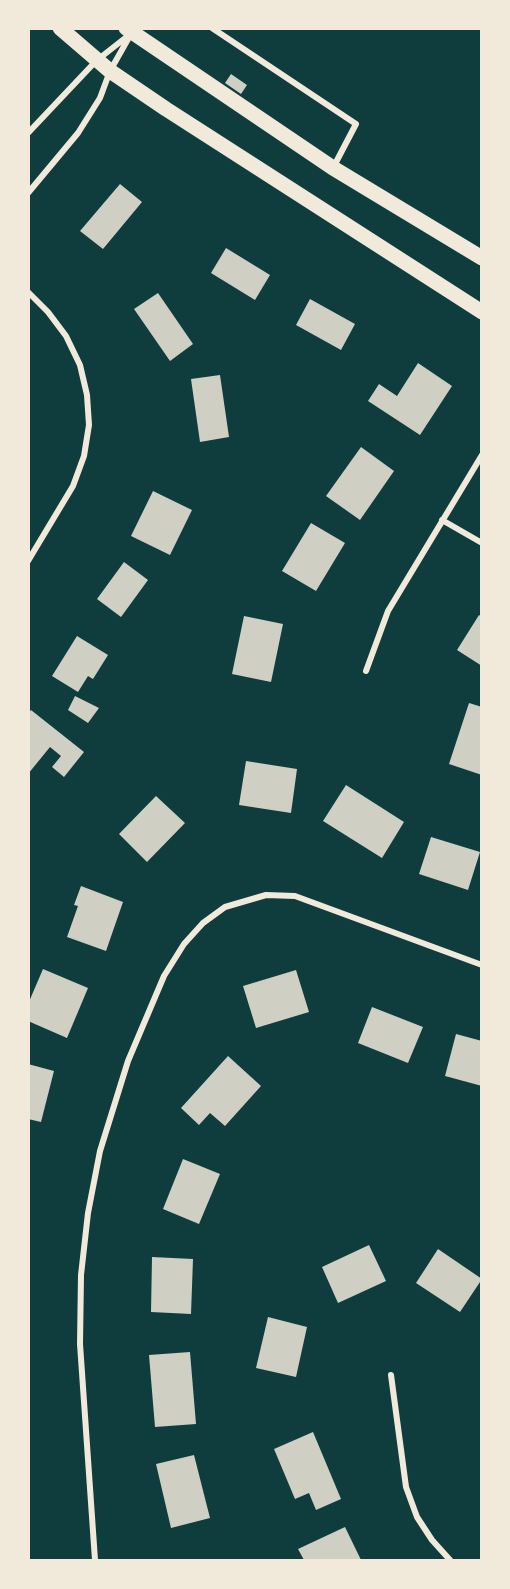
<!DOCTYPE html>
<style>
body{margin:0}
#map{position:relative;width:510px;height:1589px;overflow:hidden;background:#0f3d3e;font-family:"Alegreya Sans",sans-serif}
canvas{display:block}
.frame{position:absolute;inset:0;border:30px solid #f1e9da;pointer-events:none}
</style>
<div id="map">
<canvas width="510" height="1589"></canvas>
<div class="frame"></div>
</div>
<script>
const ctx = document.querySelector('canvas').getContext('2d');
ctx.lineJoin = 'round';
function paint(path, color) { ctx.fillStyle = color; ctx.fill(path, 'evenodd'); }
const toPath = rows => new Path2D(rows.map(r => 'M' + r).join(''));
function stroke(path, color, width, dash) { ctx.strokeStyle = color; ctx.lineWidth = width; ctx.lineCap = dash ? 'butt' : 'round'; ctx.setLineDash(dash || []); ctx.stroke(path); }
paint(toPath([
 [231,74,247,85,241,94,225,83],
 [120,184,142,202,103,249,80,231],
 [226,248,270,275,255,300,211,273],
 [158,293,193,344,170,361,134,309],
 [310,299,355,324,341,350,296,325],
 [418,363,452,386,420,435,368,401,379,384,397,396],
 [220,375,229,437,200,442,191,379],
 [361,447,394,471,360,520,326,496],
 [153,491,192,510,170,555,131,536],
 [311,523,345,543,316,591,282,571],
 [124,562,148,580,121,617,97,599],
 [479,615,482,617,482,666,457,650],
 [244,616,283,624,271,682,232,674],
 [77,636,108,655,93,679,88,676,78,692,52,676],
 [75,696,99,708,88,723,68,710],
 [469,703,482,707,482,775,449,764],
 [31,710,84,752,64,777,52,767,61,756,50,747,28,774,28,714],
 [246,761,297,769,291,813,239,805],
 [346,785,404,822,382,858,323,821],
 [156,796,185,823,147,862,119,834],
 [431,837,480,852,468,890,419,874],
 [81,886,123,902,106,951,67,937,78,906,74,905],
 [43,969,88,988,67,1038,28,1021,28,1004],
 [296,970,309,1012,256,1028,243,986],
 [372,1007,423,1027,408,1063,358,1043],
 [456,1034,482,1041,482,1086,445,1076],
 [228,1056,261,1086,225,1126,210,1113,199,1125,181,1108],
 [28,1064,54,1071,41,1122,28,1119],
 [183,1159,220,1174,199,1224,163,1209],
 [369,1245,386,1281,338,1303,322,1267],
 [438,1249,482,1279,460,1312,416,1283],
 [152,1257,193,1259,191,1314,151,1312],
 [268,1317,307,1327,296,1377,256,1368],
 [190,1352,196,1424,155,1427,149,1355],
 [313,1432,341,1499,316,1510,309,1493,295,1499,274,1449],
 [194,1455,210,1518,171,1528,156,1464],
 [345,1527,361,1560,304,1560,298,1549]
]), '#cfcfc3');
stroke(toPath([
 [212,28,356,124,333,168],
 [28,133,96,61,129,35],
 [28,193,78,133,100,98,110,71,132,32],
 [28,292,48,312,66,336,80,365,87,395,89,425,84,456,73,486,28,561],
 [442,520,482,543],
 [366,671,388,611,482,455],
 [391,1375,406,1487,417,1517,432,1540,450,1560],
 [95,1560,80,1344,81,1275,88,1213,100,1151,128,1061,164,976,184,944,203,923,225,907,266,895,295,896,482,965]
]), '#f1e9da', 6);
stroke(toPath([
 [60,28,110,71,166,109,482,312],
 [126,28,333,168,482,258]
]), '#f1e9da', 15);
</script>
